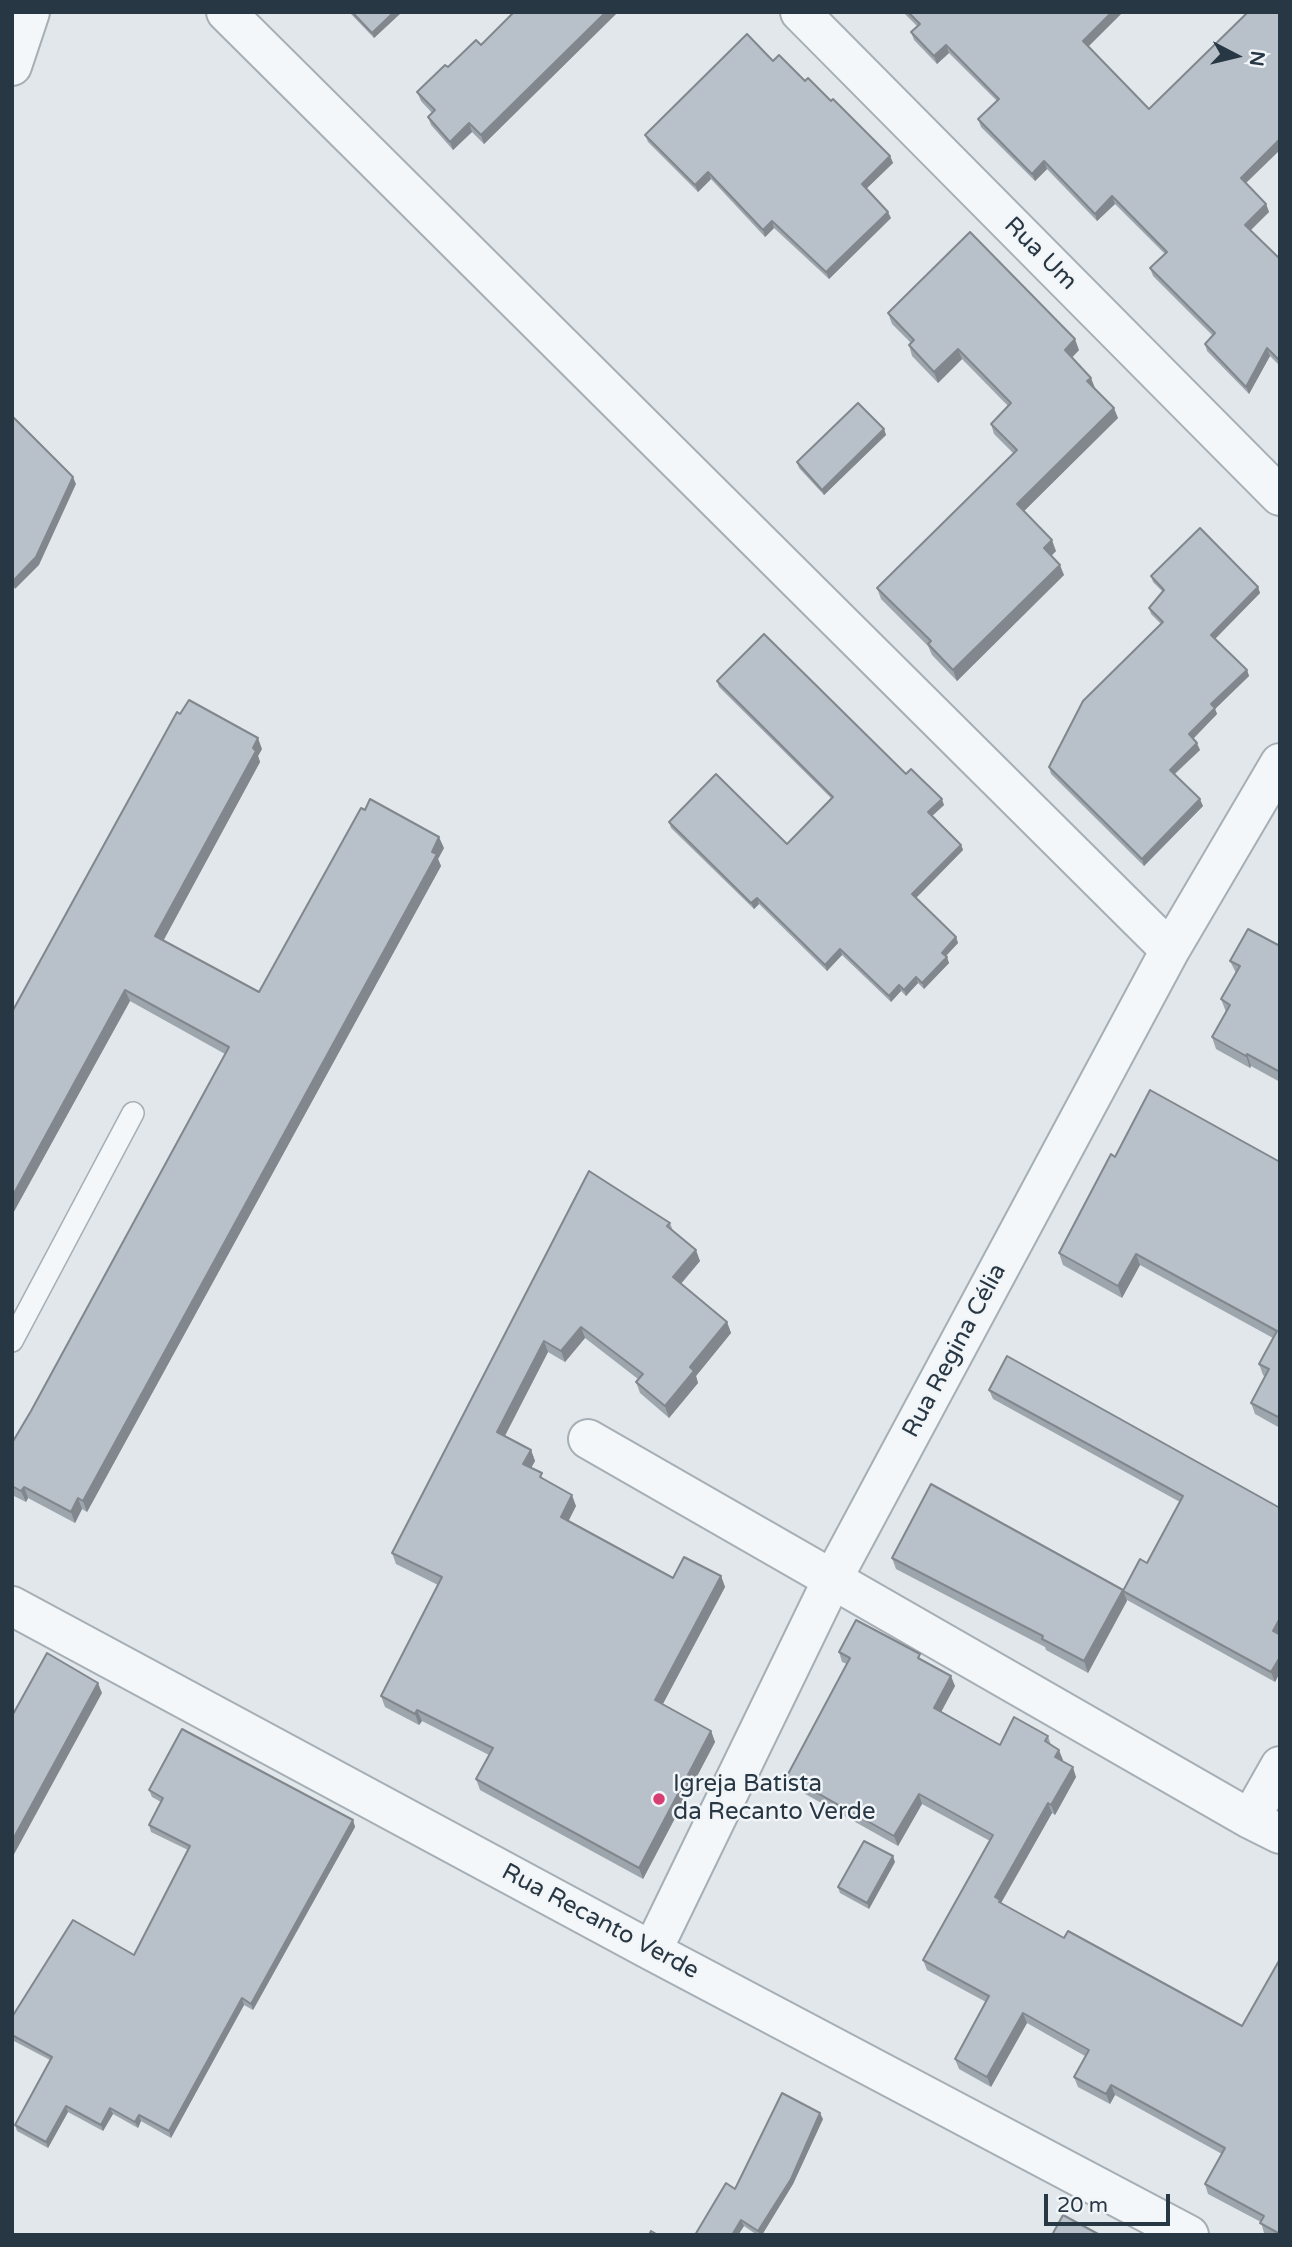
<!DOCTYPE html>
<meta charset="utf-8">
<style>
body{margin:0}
#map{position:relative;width:1292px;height:2247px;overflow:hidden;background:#e1e7eb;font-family:"Varela Round",sans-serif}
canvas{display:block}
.frame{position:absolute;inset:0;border:14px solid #283744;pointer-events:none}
.north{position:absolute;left:1201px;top:21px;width:70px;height:70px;-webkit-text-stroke:5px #f1f5f8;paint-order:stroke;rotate:97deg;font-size:19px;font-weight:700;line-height:28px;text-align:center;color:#283744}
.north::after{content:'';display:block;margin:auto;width:24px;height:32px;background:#283744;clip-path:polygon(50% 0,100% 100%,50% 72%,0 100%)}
.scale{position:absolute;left:1044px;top:2194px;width:126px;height:32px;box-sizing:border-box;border:4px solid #283744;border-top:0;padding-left:9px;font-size:21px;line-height:24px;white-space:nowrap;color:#283744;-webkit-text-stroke:5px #f1f5f8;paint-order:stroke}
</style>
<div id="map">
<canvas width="1292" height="2247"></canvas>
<div class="frame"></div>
<div class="north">N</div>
<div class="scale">20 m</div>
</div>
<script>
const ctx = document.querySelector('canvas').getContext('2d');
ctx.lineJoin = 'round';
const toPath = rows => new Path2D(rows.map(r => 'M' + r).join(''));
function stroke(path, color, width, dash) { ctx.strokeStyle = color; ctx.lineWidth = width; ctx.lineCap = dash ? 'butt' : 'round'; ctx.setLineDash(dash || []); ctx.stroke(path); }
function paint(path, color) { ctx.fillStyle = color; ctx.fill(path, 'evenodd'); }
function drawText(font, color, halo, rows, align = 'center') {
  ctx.font = font + ' "Varela Round",sans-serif'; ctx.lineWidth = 5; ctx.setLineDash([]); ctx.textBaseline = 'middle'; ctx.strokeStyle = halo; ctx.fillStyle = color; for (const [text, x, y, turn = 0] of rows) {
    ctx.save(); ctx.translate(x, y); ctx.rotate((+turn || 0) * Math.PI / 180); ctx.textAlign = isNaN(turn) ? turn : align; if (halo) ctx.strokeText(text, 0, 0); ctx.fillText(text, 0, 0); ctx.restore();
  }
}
const service = toPath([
 [12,1341,133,1113]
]);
const minor = toPath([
 [226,12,1170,950],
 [800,12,1280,496],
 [12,66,30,12],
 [588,1439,1250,1819,1280,1834],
 [12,1606,652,1951,1189,2235],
 [1250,1819,1280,1766],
 [652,1951,833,1578,1170,950,1280,763]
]);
stroke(service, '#a6afb6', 24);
stroke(minor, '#a6afb6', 42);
stroke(service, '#f4f7f9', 21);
stroke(minor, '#f4f7f9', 38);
paint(toPath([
 [349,12,402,12,374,38],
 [514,12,618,12,484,144,472,132,453,150,431,125,428,117,432,113,421,101,417,92,448,67,481,45],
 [903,12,1123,12,1088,46,1149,109,1246,183,1266,204,1269,212,1250,230,1280,259,1280,366,1270,356,1249,394,1207,351,1205,344,1213,336,1153,276,1150,268,1165,254,1115,204,1097,221,1047,169,1035,181,981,127,978,119,997,101,949,53,937,64,914,40,911,32,917,26],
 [773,61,831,101,890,156,893,163,866,189,891,218,829,279,774,228,765,237,711,179,698,192,648,142,645,135],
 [888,313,1079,350,1072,358,1118,418,1024,511,1056,551,1051,556,1064,575,957,681,932,655,928,646,881,599,877,588,1014,454,994,434,991,424,1008,406,962,359,938,383,912,356,909,345,911,343,892,324],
 [884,429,886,435,824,495,799,468,797,462],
 [1151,576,1258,587,1260,593,1215,639,1247,670,1249,676,1215,709,1217,714,1193,739,1200,750,1175,774,1203,806,1144,866,1051,774,1049,767,1161,624,1151,614,1149,608,1163,592,1153,582],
 [717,681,906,774,944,805,932,816,961,845,963,850,916,898,956,937,958,943,946,956,949,963,924,989,918,983,906,996,901,991,891,1002,842,955,827,971,759,904,754,909,671,828,669,822,787,844,831,798,719,687],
 [262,749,258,756,260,762,163,940,259,992,444,848,438,859,441,866,87,1512,82,1509,75,1523,28,1498,26,1502,12,1495,12,1443,31,1411,225,1054,130,1001,12,1215,12,1012],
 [1280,946,1280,1082,1251,1066,1250,1068,1216,1049,1212,1037,1226,1012,1221,999,1236,973,1230,961],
 [1115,1157,1280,1162,1280,1428,1255,1414,1251,1403,1265,1377,1263,1375,1259,1364,1273,1338,1140,1265,1122,1298,1063,1265,1059,1253],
 [589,1171,670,1223,673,1231,700,1261,681,1284,727,1322,731,1333,696,1376,698,1383,669,1418,640,1393,636,1382,638,1379,585,1338,565,1362,548,1352,505,1436,531,1450,535,1461,531,1468,576,1506,568,1521,673,1578,721,1576,725,1587,663,1704,711,1731,715,1742,643,1879,480,1790,476,1779,489,1755,422,1721,419,1725,385,1707,381,1696,438,1585,396,1564,392,1553],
 [989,1390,1280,1508,1280,1672,1275,1682,1127,1600,1088,1673,1046,1650,1045,1647,896,1569,892,1558,1123,1590,1147,1563,1180,1502,993,1399],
 [839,1652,922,1660,955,1686,941,1711,1000,1745,1048,1736,1051,1745,1063,1760,1062,1761,1076,1777,1055,1815,1052,1813,1001,1903,1064,1938,1242,2026,1280,2235,1267,2235,1264,2233,1261,2222,1208,2194,1205,2184,1222,2154,1115,2095,1110,2104,1078,2087,1074,2077,1085,2056,1027,2023,991,2087,959,2069,955,2059,986,2002,927,1970,923,1960,990,1841,922,1804,898,1846,791,1786,787,1776,847,1664,842,1662],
 [149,1790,353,1820,355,1827,253,2010,244,2005,171,2138,141,2121,138,2128,113,2114,103,2131,68,2112,48,2148,17,2131,15,2125,50,2060,12,2040,12,2017,134,1955,188,1850,151,1832,149,1825,161,1802,152,1797],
 [895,1862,869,1909,840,1893,838,1887],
 [823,2119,793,2184,762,2235,757,2235,744,2226,738,2235,735,2189]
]), '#9ea6ad');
paint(toPath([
 [394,12,402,12,374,38,372,33],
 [606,12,618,12,484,144,481,135],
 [1112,12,1123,12,1086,49,1083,41],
 [946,45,949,53,937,64,934,56],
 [469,123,472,132,453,150,450,142],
 [1280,139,1280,150,1244,185,1241,178],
 [890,156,893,163,864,191,862,184],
 [1044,161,1047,169,1035,181,1032,174],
 [708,172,711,179,698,192,695,185],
 [1112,196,1115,204,1097,221,1095,214],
 [1266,204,1269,212,1248,233,1245,225],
 [888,212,891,218,829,279,826,272],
 [772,221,774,228,765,237,763,230],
 [1075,339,1079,350,1068,361,1065,350],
 [1267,348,1270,356,1249,394,1246,387],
 [958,349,962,359,938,383,934,372],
 [1091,378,1095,388,1087,381],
 [1114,408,1118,418,1021,514,1017,504],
 [884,429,886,435,824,495,822,490],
 [73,477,76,484,39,565,15,589,12,582],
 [1052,540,1056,551,1048,559,1044,548],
 [1060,565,1064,575,957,681,953,670],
 [1258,587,1260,593,1213,641,1211,635],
 [1247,670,1249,676,1215,709,1217,714,1191,741,1189,734,1211,704],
 [258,738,262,749,258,756,260,762,160,947,155,936],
 [1197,743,1200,750,1172,776,1170,770],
 [942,799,944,805,930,818,928,812],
 [1200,799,1203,806,1144,866,1142,859],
 [439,837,444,848,438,859,441,866,87,1512,83,1501],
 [961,845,963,850,914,900,912,894],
 [757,898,759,904,754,909,751,903],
 [956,937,958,943,944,958,942,953],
 [840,949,842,955,827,971,825,965],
 [947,957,949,963,924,989,922,983],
 [916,977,918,983,906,996,904,990],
 [899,985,901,991,891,1002,889,996],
 [125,990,130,1001,12,1215,12,1197],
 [1247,1054,1251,1066,1250,1068,1246,1056],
 [696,1250,700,1261,677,1288,673,1277],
 [1136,1254,1140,1265,1122,1298,1118,1286],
 [727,1322,731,1333,696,1376,698,1383,669,1418,665,1406,690,1367],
 [581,1327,585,1338,565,1362,561,1351],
 [544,1341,548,1352,501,1443,497,1432],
 [531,1450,535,1461,527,1475,523,1464],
 [24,1487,28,1498,26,1502,21,1491],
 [572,1495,576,1506,565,1528,561,1517],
 [78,1498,82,1509,75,1523,71,1512],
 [721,1576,725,1587,659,1711,655,1700],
 [1123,1590,1127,1601,1088,1673,1084,1661],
 [1280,1618,1280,1633,1276,1640,1273,1631],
 [1280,1657,1280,1672,1275,1682,1271,1672],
 [951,1676,955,1686,938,1718,934,1708],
 [98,1683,102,1693,12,1858,12,1841],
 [417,1710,422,1721,419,1725,415,1714],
 [711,1731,715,1742,643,1879,639,1868],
 [1059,1750,1063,1760,1059,1767,1055,1757],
 [1073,1767,1076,1777,1055,1815,1051,1805],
 [919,1794,922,1804,898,1846,894,1836],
 [1048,1803,1052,1813,1001,1903,995,1897],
 [353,1820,355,1827,253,2010,251,2004],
 [893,1856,895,1862,869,1909,867,1903],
 [242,1998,244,2005,171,2138,169,2131],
 [1023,2013,1027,2023,991,2087,987,2077],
 [1111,2085,1115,2095,1110,2104,1106,2094],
 [66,2106,68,2112,48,2148,46,2142],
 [110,2108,113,2114,103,2131,101,2125],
 [820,2113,823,2119,793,2184,762,2235,760,2235,758,2231],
 [139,2115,141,2121,138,2128,135,2122],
 [741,2220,744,2226,738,2235,732,2235]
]), '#81878d');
const building = toPath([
 [352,12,394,12,372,33,352,12],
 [514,12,606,12,481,135,469,123,450,142,428,117,435,110,417,92,445,65,448,67,476,40,481,45,514,12],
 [908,12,1112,12,1083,41,1149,109,1248,12,1280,12,1280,139,1241,178,1266,204,1245,225,1280,259,1280,361,1267,348,1246,387,1205,344,1215,333,1150,268,1167,252,1112,196,1095,214,1044,161,1032,174,978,119,999,99,946,45,934,56,911,32,920,24,908,12],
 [747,34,773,61,779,55,805,81,808,78,831,101,833,99,890,156,862,184,888,212,826,272,772,221,763,230,708,172,695,185,645,135,747,34],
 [970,232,1075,339,1065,350,1091,378,1087,381,1114,408,1017,504,1052,540,1044,548,1060,565,953,670,928,644,931,641,877,588,1017,450,991,424,1011,403,958,349,934,372,909,345,914,340,888,313,970,232],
 [858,403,884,429,822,490,797,462,858,403],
 [12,416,73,477,36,557,12,582,12,416],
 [1200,528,1258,587,1211,635,1247,670,1211,704,1215,708,1189,734,1197,743,1170,770,1200,799,1142,859,1049,767,1083,701,1163,622,1149,608,1164,590,1151,576,1200,528],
 [764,634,906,774,911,769,942,799,928,812,961,845,912,894,956,937,942,953,947,957,922,983,916,977,904,990,899,985,889,996,840,949,825,965,757,898,751,903,669,822,716,774,787,844,833,797,717,681,764,634],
 [189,700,258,738,253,748,256,751,155,936,259,992,361,808,365,810,370,799,439,837,432,852,437,854,83,1501,78,1498,71,1512,24,1487,21,1491,12,1486,12,1443,31,1411,229,1047,125,990,12,1197,12,1012,177,712,180,714,189,700],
 [1248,929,1280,946,1280,1072,1247,1054,1246,1056,1212,1037,1230,1005,1221,999,1240,966,1230,961,1248,929],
 [1150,1090,1280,1162,1280,1418,1251,1403,1269,1369,1259,1364,1277,1331,1136,1254,1118,1286,1059,1253,1111,1154,1115,1157,1150,1090],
 [589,1171,670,1223,667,1226,696,1250,673,1277,727,1322,690,1367,694,1371,665,1406,636,1382,643,1374,581,1327,561,1351,544,1341,497,1432,531,1450,523,1464,542,1473,540,1477,572,1495,561,1517,673,1578,684,1557,721,1576,655,1700,711,1731,639,1868,476,1779,493,1748,417,1710,415,1714,381,1696,442,1577,392,1553,589,1171],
 [1007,1356,1280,1508,1280,1618,1273,1631,1280,1635,1280,1657,1271,1672,1123,1591,1140,1559,1147,1563,1183,1496,989,1390,1007,1356],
 [931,1484,1123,1590,1084,1661,1042,1639,1043,1636,892,1558,931,1484],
 [856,1620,920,1654,918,1658,951,1676,934,1708,1000,1745,1014,1717,1048,1736,1045,1741,1059,1750,1055,1757,1073,1767,1051,1805,1048,1803,995,1897,1000,1900,999,1902,1064,1938,1068,1931,1242,2026,1280,1959,1280,2234,1260,2223,1264,2216,1205,2184,1225,2148,1111,2085,1106,2094,1074,2077,1089,2050,1023,2013,987,2077,955,2059,989,1996,923,1960,993,1835,919,1794,894,1836,787,1776,850,1658,839,1652,856,1620],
 [47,1653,98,1683,12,1841,12,1716,47,1653],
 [182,1729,353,1820,251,2004,242,1998,169,2131,139,2115,135,2122,110,2108,101,2125,66,2106,46,2142,15,2125,52,2057,12,2035,12,2017,73,1920,134,1955,190,1846,149,1825,163,1798,149,1790,182,1729],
 [864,1841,893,1856,867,1903,838,1887,864,1841],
 [782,2093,820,2113,791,2179,758,2231,741,2220,732,2235,695,2235,726,2183,735,2189,782,2093],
 [1063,2215,1100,2235,1052,2235,1063,2215],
 [651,2231,658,2235,649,2235,651,2231]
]);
paint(building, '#b8c1c9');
stroke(building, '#81878d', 2);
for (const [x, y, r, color] of [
 [659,1799,7,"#d73f72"]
]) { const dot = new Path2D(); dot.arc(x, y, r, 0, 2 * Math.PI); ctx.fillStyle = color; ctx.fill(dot); stroke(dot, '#f1f5f8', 2.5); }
drawText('24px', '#283744', '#f1f5f8', [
 ["Rua Um",1040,254,45],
 ["Rua Regina Célia",955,1351,-62],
 ["Rua Recanto Verde",600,1922,28]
]);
drawText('24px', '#283744', '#f1f5f8', [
 ["Igreja Batista",673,1785],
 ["da Recanto Verde",673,1813]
], 'left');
</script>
